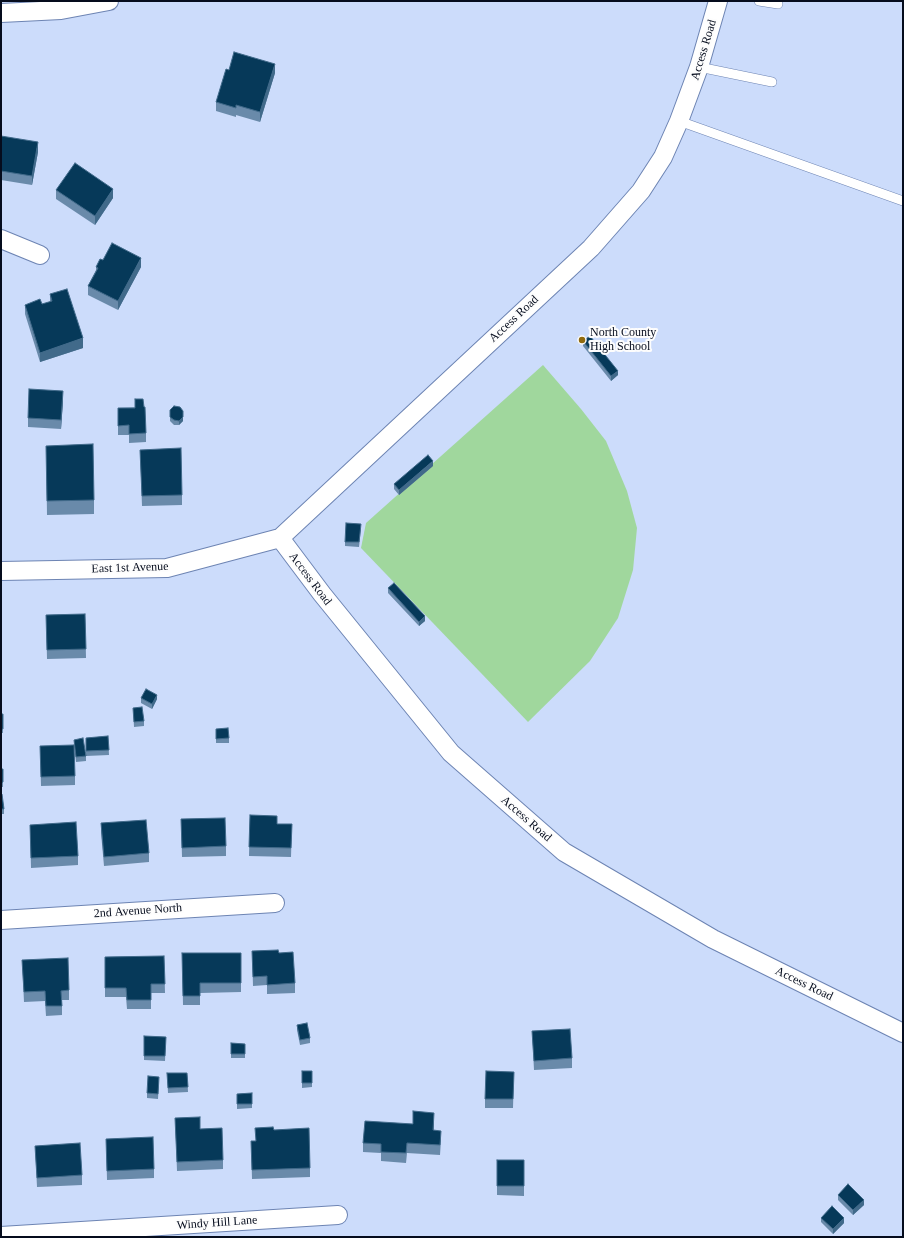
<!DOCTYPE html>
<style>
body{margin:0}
#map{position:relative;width:904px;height:1238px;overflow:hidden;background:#ccdcfb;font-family:"Times New Roman",serif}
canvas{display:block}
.frame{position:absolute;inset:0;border:2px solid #050c1d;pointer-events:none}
</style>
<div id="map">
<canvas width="904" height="1238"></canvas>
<div class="frame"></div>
</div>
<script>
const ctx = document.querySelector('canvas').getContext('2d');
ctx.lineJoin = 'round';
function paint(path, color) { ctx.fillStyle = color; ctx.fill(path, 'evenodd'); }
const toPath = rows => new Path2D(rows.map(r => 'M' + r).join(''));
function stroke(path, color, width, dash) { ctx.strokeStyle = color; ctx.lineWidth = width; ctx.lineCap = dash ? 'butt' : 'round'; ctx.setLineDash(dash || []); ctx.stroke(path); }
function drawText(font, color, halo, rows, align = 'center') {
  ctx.font = font + ' "Times New Roman",serif'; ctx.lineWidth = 4; ctx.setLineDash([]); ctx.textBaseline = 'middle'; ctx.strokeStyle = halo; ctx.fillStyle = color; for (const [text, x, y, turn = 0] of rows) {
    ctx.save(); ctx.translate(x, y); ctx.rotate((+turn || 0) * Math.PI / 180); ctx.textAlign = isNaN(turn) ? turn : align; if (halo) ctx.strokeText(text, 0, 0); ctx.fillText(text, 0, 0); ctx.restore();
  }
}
paint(toPath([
 [543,365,581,409,606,441,627,491,637,528,633,570,618,618,590,661,528,722,361,548,366,523]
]), '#a0d79d');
const service = toPath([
 [759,1,778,4],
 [699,67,772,82],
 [679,121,903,201]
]);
const minor = toPath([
 [718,1,699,67,679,121,663,157,641,191,591,248,280,538,322,594,451,753,564,852,713,939,903,1033],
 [1,13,61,10,109,1],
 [1,239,40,255],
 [1,571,167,568,280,538],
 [1,920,275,903],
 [1,1236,338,1215]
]);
stroke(service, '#6d84b3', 10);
stroke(minor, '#6d84b3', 20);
stroke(service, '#fff', 9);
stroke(minor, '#fff', 18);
paint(toPath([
 [229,70,275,73,260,122,236,115,236,117,216,111,216,102],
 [1,136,38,152,32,185,1,180],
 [56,190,113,198,95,225,56,199],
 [96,267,141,267,118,310,88,295,88,286,96,270],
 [50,294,83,348,40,362,25,314,25,305,42,304,50,302],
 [583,341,618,375,611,381,583,346],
 [63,401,61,429,28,427,28,418],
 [144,407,146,433,146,442,129,443,129,435,118,435,118,408],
 [170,410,183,421,179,425,174,425,170,421],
 [46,446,94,500,94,514,47,515],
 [140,450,182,495,182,505,142,506],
 [433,466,399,495,394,489,394,484],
 [361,529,359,547,345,546,345,542],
 [388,588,425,621,419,626,388,593],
 [85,614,86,658,47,659,46,615],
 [141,698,157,699,152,709,141,703],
 [133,708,144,721,144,726,134,727],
 [1,714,3,714,3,733,1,733],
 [216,729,229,738,229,743,216,743],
 [108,736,109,755,86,756,86,738],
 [74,740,86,756,86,761,76,762,74,744],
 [40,746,75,776,75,785,41,786],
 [1,769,3,769,3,787,1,787],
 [1,794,4,809,4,814,1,814],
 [250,815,277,824,292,824,291,857,249,856],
 [181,819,226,846,226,856,182,857],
 [101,823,149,853,149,862,104,866,101,833],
 [30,825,78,856,78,865,31,868],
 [252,951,279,953,295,983,295,993,267,994,267,985,253,986],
 [182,953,241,983,241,992,200,993,200,1005,183,1005],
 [164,956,165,993,151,993,151,1009,127,1009,126,997,105,997,105,957],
 [22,960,69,990,69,1000,62,1000,62,1015,46,1016,45,1001,24,1002],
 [297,1025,310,1038,310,1043,300,1045,297,1030],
 [532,1031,572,1058,572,1068,534,1070],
 [144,1036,166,1037,165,1061,144,1060],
 [231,1043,245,1044,245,1058,231,1058],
 [302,1071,312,1083,312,1087,302,1088],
 [514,1072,513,1108,485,1108,485,1099],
 [167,1073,187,1073,188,1092,168,1093],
 [159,1081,158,1099,147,1098,147,1093],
 [252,1093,252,1108,237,1109,237,1094],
 [175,1118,200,1129,223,1160,223,1169,177,1171],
 [434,1122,434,1130,441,1140,440,1155,407,1153,406,1163,381,1161,381,1153,363,1152,363,1143,413,1124],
 [274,1130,310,1168,310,1177,252,1179,251,1141,255,1141],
 [106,1139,154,1169,154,1178,107,1180],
 [35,1146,82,1175,82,1185,37,1187],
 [497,1160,524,1160,524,1196,497,1195],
 [838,1195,864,1205,853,1215,838,1200],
 [821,1218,844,1223,833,1234,821,1222]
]), '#698aaa');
paint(toPath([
 [275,64,275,73,260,122,260,112],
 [38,142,38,152,32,185,32,176],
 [113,189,113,198,95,225,95,216],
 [141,258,141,267,118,310,118,301],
 [83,338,83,348,40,362,40,353],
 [618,371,618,375,611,381,611,376],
 [63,391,63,401,61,429,61,420],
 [183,411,183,421,179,425,179,421],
 [433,461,433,466,399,495,399,490],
 [425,616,425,621,419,626,419,622],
 [157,695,157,699,152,709,152,704],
 [864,1200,864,1205,853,1215,853,1210],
 [844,1218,844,1223,833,1234,833,1229]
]), '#416a8a');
const building = toPath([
 [234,52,275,64,260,112,236,105,236,108,216,102,226,69,229,70,234,52],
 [1,136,38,142,32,176,1,171,1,136],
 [75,163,113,189,95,216,56,190,75,163],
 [112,243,141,258,118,301,88,286,98,268,96,267,100,259,103,260,112,243],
 [67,289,83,338,40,353,25,305,40,299,42,304,52,301,50,294,67,289],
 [590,336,618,371,611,376,583,341,590,336],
 [29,389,63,391,61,420,28,418,29,389],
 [135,399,143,399,144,407,145,407,146,433,129,434,129,425,118,426,118,408,135,408,135,399],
 [174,406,180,407,183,411,183,417,179,421,174,420,170,417,170,410,174,406],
 [93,444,94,500,47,501,46,446,93,444],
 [181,448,182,495,142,496,140,450,181,448],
 [428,455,433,461,399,490,394,484,428,455],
 [346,523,361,524,359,542,345,542,346,523],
 [394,583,425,616,419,622,388,588,394,583],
 [85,614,86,649,47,650,46,615,85,614],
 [146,689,157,695,152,704,141,698,146,689],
 [142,707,144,721,134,722,133,708,142,707],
 [1,714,3,714,3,729,1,729,1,714],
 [228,728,229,738,216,739,216,729,228,728],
 [108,736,109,750,86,751,86,738,108,736],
 [83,738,86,756,76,757,74,740,83,738],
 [74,745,75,776,41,777,40,746,74,745],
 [1,769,3,769,3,782,1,783,1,769],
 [1,794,2,794,4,809,1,809,1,794],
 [250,815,277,816,277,824,292,824,291,848,249,847,250,815],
 [225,818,226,846,182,848,181,819,225,818],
 [146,820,149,853,104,857,101,823,146,820],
 [76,822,78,856,31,858,30,825,76,822],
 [278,950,279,953,293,952,295,983,267,985,267,976,253,977,252,951,278,950],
 [182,953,241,953,241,983,200,983,200,996,183,996,182,953],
 [164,956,165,984,151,984,151,1000,127,1000,126,988,105,988,105,957,164,956],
 [68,958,69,990,61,991,62,1006,46,1006,45,991,24,992,22,960,68,958],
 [307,1023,310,1038,300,1040,297,1025,307,1023],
 [570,1029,572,1058,534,1061,532,1031,570,1029],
 [144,1036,166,1037,165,1056,144,1056,144,1036],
 [231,1043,245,1044,245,1054,231,1054,231,1043],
 [302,1071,312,1071,312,1083,302,1083,302,1071],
 [486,1071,514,1072,513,1099,485,1099,486,1071],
 [167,1073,187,1073,188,1087,168,1088,167,1073],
 [148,1076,159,1077,158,1094,147,1093,148,1076],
 [252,1093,252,1104,237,1104,237,1094,252,1093],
 [413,1111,434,1113,433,1130,441,1131,440,1145,407,1143,406,1153,381,1152,381,1144,363,1143,365,1121,413,1124,413,1111],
 [200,1117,200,1129,222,1128,223,1160,177,1162,175,1118,200,1117],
 [273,1127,274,1130,309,1128,310,1168,252,1170,251,1141,256,1141,255,1128,273,1127],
 [153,1137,154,1169,107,1171,106,1139,153,1137],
 [80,1143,82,1175,37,1178,35,1146,80,1143],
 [497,1160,524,1160,524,1186,497,1186,497,1160],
 [848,1184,864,1200,853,1210,838,1195,848,1184],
 [832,1206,844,1218,833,1229,821,1218,832,1206]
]);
paint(building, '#063959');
stroke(building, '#416a8a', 1);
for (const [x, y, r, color] of [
 [582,340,4,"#8f6a0f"]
]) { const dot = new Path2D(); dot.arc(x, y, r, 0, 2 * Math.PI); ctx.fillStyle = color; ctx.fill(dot); stroke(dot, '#fdfdfd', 1.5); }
drawText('12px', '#050c1d', '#fdfdfd', [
 ["Access Road",704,50,-73],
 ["Access Road",514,319,-43],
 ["East 1st Avenue",130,568,-2],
 ["Access Road",310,579,53],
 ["Access Road",526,819,41],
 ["2nd Avenue North",138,911,-4],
 ["Access Road",804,984,26],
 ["Windy Hill Lane",217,1223,-4]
]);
drawText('12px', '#050c1d', '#fdfdfd', [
 ["North County",590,333],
 ["High School",590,347]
], 'left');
</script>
